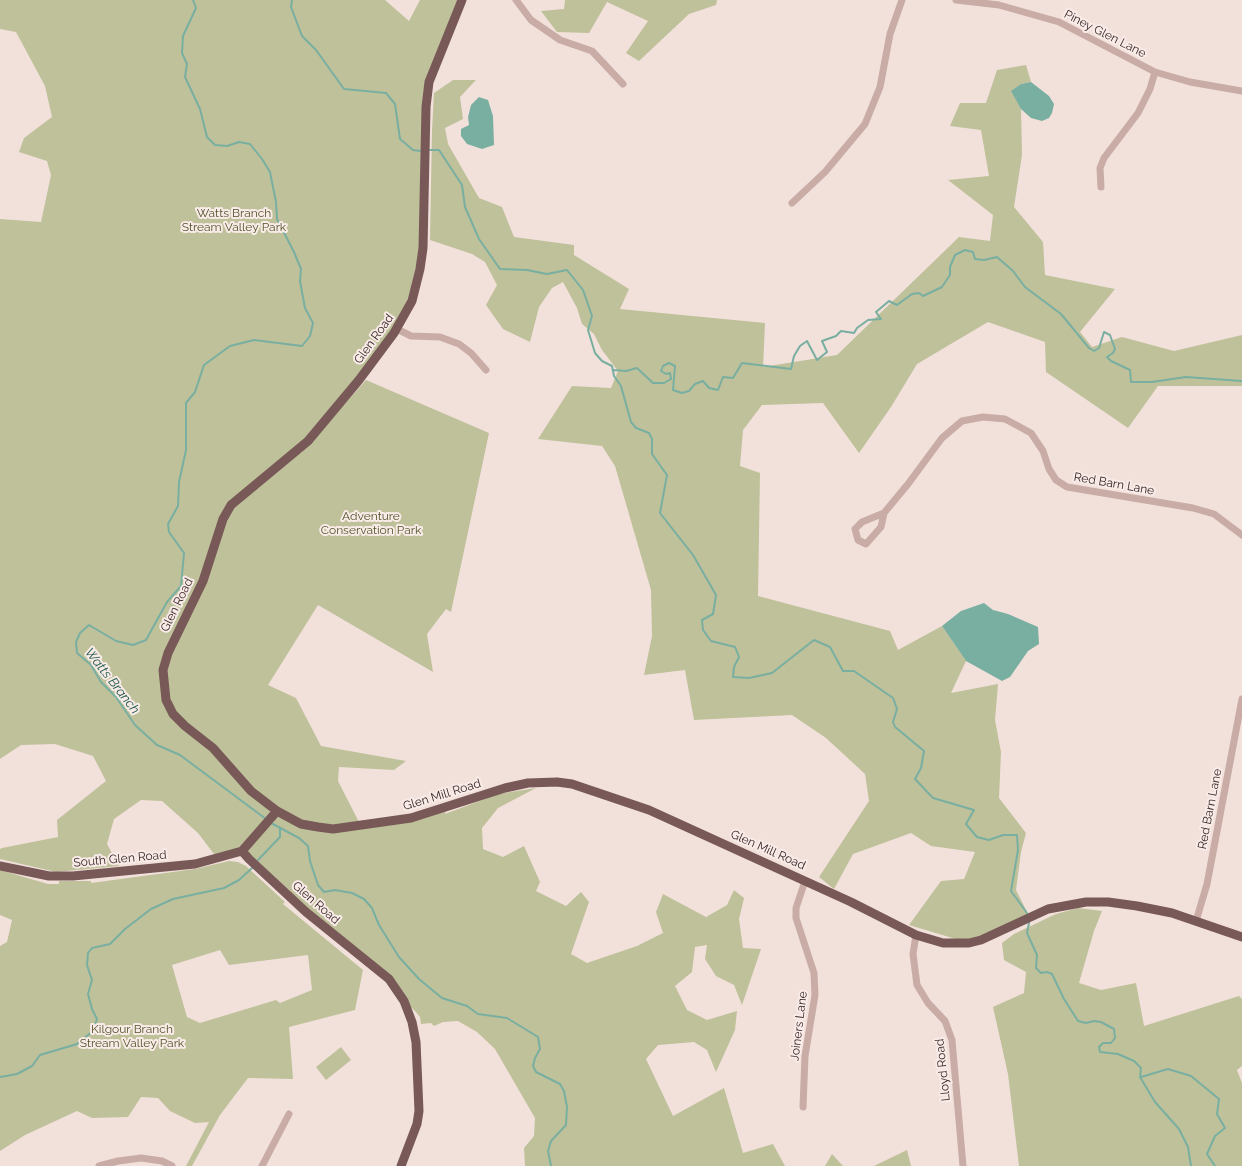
<!DOCTYPE html>
<style>
body{margin:0}
canvas{display:block;background:#f2e0db}
</style>
<canvas width="1242" height="1166"></canvas>
<script>
const ctx = document.querySelector('canvas').getContext('2d');
ctx.lineJoin = 'round';
function paint(path, color) { ctx.fillStyle = color; ctx.fill(path, 'evenodd'); }
const toPath = rows => new Path2D(rows.map(r => 'M' + r).join(''));
function stroke(path, color, width, dash) { ctx.strokeStyle = color; ctx.lineWidth = width; ctx.lineCap = dash ? 'butt' : 'round'; ctx.setLineDash(dash || []); ctx.stroke(path); }
function drawText(font, color, halo, rows, align = 'center') {
  ctx.font = font + ' Raleway,sans-serif'; ctx.lineWidth = 4; ctx.setLineDash([]); ctx.textBaseline = 'middle'; ctx.strokeStyle = halo; ctx.fillStyle = color; for (const [text, x, y, turn = 0] of rows) {
    ctx.save(); ctx.translate(x, y); ctx.rotate((+turn || 0) * Math.PI / 180); ctx.textAlign = isNaN(turn) ? turn : align; if (halo) ctx.strokeText(text, 0, 0); ctx.fillText(text, 0, 0); ctx.restore();
  }
}
paint(toPath([
 [0,0,385,0,409,21,420,0,458,0,429,82,426,256,417,289,404,318,303,447,301,453,366,380,489,433,451,612,446,609,427,634,433,672,318,605,268,685,296,698,321,746,406,761,394,770,339,767,338,781,361,826,446,810,445,814,498,794,536,788,498,808,482,828,483,849,503,857,524,846,540,882,536,891,566,906,581,892,589,902,571,954,587,963,637,946,663,933,656,912,663,894,706,917,727,905,734,890,744,898,739,919,743,948,761,949,742,1005,734,985,716,976,705,959,707,945,695,947,692,972,675,986,687,1010,707,1020,737,1011,735,1030,716,1072,707,1050,694,1042,658,1045,646,1059,673,1116,724,1088,743,1153,773,1144,785,1166,525,1166,524,1148,534,1136,535,1118,495,1049,477,1032,458,1021,443,1022,434,1026,431,1023,421,1024,420,1017,415,1011,404,1001,389,979,242,851,217,858,198,833,162,801,141,800,114,819,107,844,119,866,56,872,0,859,0,849,2,848,58,837,57,820,106,781,93,756,55,744,21,745,0,759,0,219,41,222,51,175,47,161,19,152,24,138,52,117,45,86,16,32,0,29],
 [565,0,717,0,716,5,689,14,639,61,626,53,648,21,607,2,589,33,557,32,541,11,564,9],
 [1026,65,1031,82,1021,84,1012,91,1021,109,1022,155,1014,207,1043,242,1045,275,1115,289,1080,332,1092,347,1122,337,1174,351,1242,335,1242,386,1158,386,1128,428,1046,372,1045,342,988,322,917,364,891,407,859,453,823,403,762,405,743,430,740,466,760,473,758,596,890,631,898,650,942,626,966,661,951,693,998,684,995,720,1001,752,999,798,1026,833,1021,852,1016,890,1030,918,969,943,909,925,941,881,964,879,975,852,931,846,911,833,853,854,834,889,819,877,869,801,865,774,826,738,792,715,694,720,685,670,644,675,652,636,651,590,615,466,602,446,538,439,572,386,611,388,618,371,602,350,594,334,582,324,577,308,563,282,552,288,539,307,530,342,503,329,486,305,497,285,485,262,472,254,430,240,432,131,434,93,453,80,476,80,460,97,463,119,445,128,448,144,479,198,502,207,514,237,574,245,574,255,629,289,620,309,765,323,763,367,837,355,959,237,990,241,993,215,948,180,989,176,981,130,950,126,960,103,986,103,997,70],
 [229,861,238,862,246,866,285,902,283,904,363,970,355,1010,289,1027,293,1079,248,1078,220,1115,192,1166,186,1166,209,1122,195,1123,170,1111,158,1098,141,1097,128,1117,92,1118,77,1111,25,1135,0,1151,0,946,7,942,12,920,0,915,0,870,48,884,59,884,59,881,91,881,91,883,195,869],
 [220,950,229,965,308,955,312,990,280,1003,276,1000,200,1023,187,1017,172,965],
 [1078,908,1102,911,1094,931,1079,983,1101,990,1136,983,1144,1026,1239,996,1242,999,1242,1066,1237,1070,1242,1083,1242,1166,1019,1166,1008,1074,993,1007,1024,993,1026,972,1004,960,1002,943,1014,934,1056,914],
 [341,1047,351,1060,326,1080,316,1067],
 [907,1150,911,1166,874,1166],
 [832,1154,843,1166,825,1166]
]), '#bfc19a');
paint(toPath([
 [1031,82,1049,96,1054,104,1052,113,1049,118,1042,121,1031,118,1021,109,1011,91,1021,84],
 [479,97,488,100,493,116,494,145,482,149,467,144,461,136,461,129,469,125,468,117,471,105],
 [984,603,993,610,1008,614,1038,627,1039,644,1028,651,1010,677,1002,681,966,661,942,626,961,611]
]), '#79afa1');
stroke(toPath([
 [193,0,196,8,183,36,182,53,187,64,185,77,200,109,207,137,215,145,227,146,239,142,250,144,262,159,270,172,276,202,277,219,294,252,301,269,300,281,305,308,313,323,310,336,302,346,254,340,230,346,204,365,195,392,186,403,186,450,179,482,178,506,168,524,169,532,184,553,181,586,167,602,146,640,133,645,116,641,89,625,80,633,76,642,77,653,91,665,101,682,116,697,135,725,157,745,180,755,266,819],
 [292,0,291,7,302,36,316,50,344,89,386,93,395,104,400,139,413,150,421,151],
 [430,150,439,150,462,185,465,207,479,239,500,269,527,270,547,274,567,270,583,290,592,316,588,330,595,353,602,361,612,366,614,376,621,386,631,422,636,428,649,433,652,439,652,454,667,475,660,513,693,555,716,595,713,614,702,620,703,630,711,641,735,647,739,657,734,667,733,677,749,678,772,673,814,640,830,647,843,671,854,671,893,698,897,709,893,722,895,727,924,751,921,768,915,779,933,798,974,810,966,824,977,837,989,840,1003,835,1017,835,1018,850,1011,891,1027,913],
 [613,370,626,371,637,368,653,383,664,383,671,379,670,373,666,374,661,371,663,366,669,363,675,366,673,390,682,393,689,391,695,384,703,381,709,388,718,390,723,377,733,378,742,363,791,369,794,356,800,346,807,341,817,360,827,352,822,341,836,336,841,331,854,333,857,328,868,320,881,319,876,312,889,301,897,305,912,294,919,293,923,296,942,287,950,275,950,267,955,255,965,250,973,252,975,259,984,260,997,257,1013,271,1025,287,1061,314,1089,348,1094,351,1099,348,1104,332,1110,335,1115,349,1113,353,1107,357,1111,361,1130,370,1131,382,1152,382,1186,377,1242,381],
 [271,823,299,838,308,846,310,861,318,885,324,892,335,890,352,893,364,899,372,908,379,925,399,957,419,979,442,998,467,1006,478,1014,507,1018,538,1037,540,1049,535,1058,533,1066,536,1072,560,1084,564,1091,567,1107,566,1125,551,1141,548,1151,551,1166],
 [258,860,280,837,280,828],
 [1029,923,1027,933,1037,955,1036,968,1041,973,1047,972,1052,974,1064,999,1078,1021,1086,1023,1094,1021,1101,1022,1114,1029,1115,1038,1111,1043,1103,1043,1099,1047,1100,1052,1118,1054,1134,1061,1141,1068,1140,1077,1155,1102,1179,1129,1188,1147,1191,1166],
 [0,1077,17,1074,32,1066,40,1055,77,1044,93,1031,97,1019,92,1009,88,994,92,980,87,965,88,953,92,948,110,944,125,929,151,909,173,899,224,888,239,880,252,868],
 [1141,1077,1168,1069,1191,1076,1219,1099,1217,1114,1225,1128,1215,1136,1207,1154,1215,1166]
]), '#79afa1', 2);
stroke(toPath([
 [516,0,531,20,560,40,592,51,623,84],
 [956,0,999,5,1059,22,1155,72,1190,82,1242,91],
 [1101,187,1100,168,1104,158,1138,113,1150,89,1155,72],
 [792,203,825,172,865,124,880,87,890,34,902,0],
 [397,329,411,336,440,337,459,344,471,353,486,370],
 [884,513,862,522,855,529,858,540,866,544,881,527,884,513,908,484,942,438,962,421,983,417,1005,419,1031,433,1043,451,1049,469,1056,480,1067,487,1193,508,1214,514,1242,535],
 [1196,921,1207,884,1242,699],
 [916,935,913,954,917,985,928,1003,945,1021,952,1040,963,1166],
 [803,1107,805,1056,815,995,814,973,796,918,796,908,805,881],
 [99,1166,118,1161,141,1158,162,1161,172,1166],
 [262,1166,289,1114]
]), '#caaca6', 7);
stroke(toPath([
 [462,0,429,82,426,107,423,248,420,269,412,301,394,333,359,380,308,441,231,505,223,519,203,581,168,653,163,670,166,700,173,714,185,726,213,748,251,791,277,811,301,824,318,827,333,829,411,818,505,788,528,783,557,782,572,784,649,810,851,902,916,935,943,943,969,943,981,940,1048,909,1086,902,1108,902,1137,906,1172,913,1242,937],
 [242,851,249,859,306,912,389,979,404,1001,412,1022,416,1042,419,1111,417,1124,401,1166],
 [242,851,277,811],
 [0,866,49,876,73,876,195,864,242,851]
]), '#785958', 9);
drawText('12px', '#362727', '#f9ebe7', [
 ["Piney Glen Lane",1105,34,27],
 ["Glen Road",374,339,-54],
 ["Red Barn Lane",1114,484,10],
 ["Glen Road",177,605,-64],
 ["Glen Mill Road",442,795,-17],
 ["Red Barn Lane",1210,809,-79],
 ["Glen Mill Road",768,850,24],
 ["South Glen Road",120,859,-5],
 ["Glen Road",316,903,41],
 ["Joiners Lane",799,1026,-83],
 ["Lloyd Road",943,1070,-96]
]);
drawText('12px', '#52542b', '#f9ebe7', [
 ["Watts Branch",234,213],
 ["Stream Valley Park",234,227],
 ["Adventure",371,516],
 ["Conservation Park",371,530],
 ["Kilgour Branch",132,1029],
 ["Stream Valley Park",132,1043]
]);
drawText('italic 13px', '#1d584a', '#f9ebe7', [
 ["Watts Branch",112,681,52]
]);
</script>
